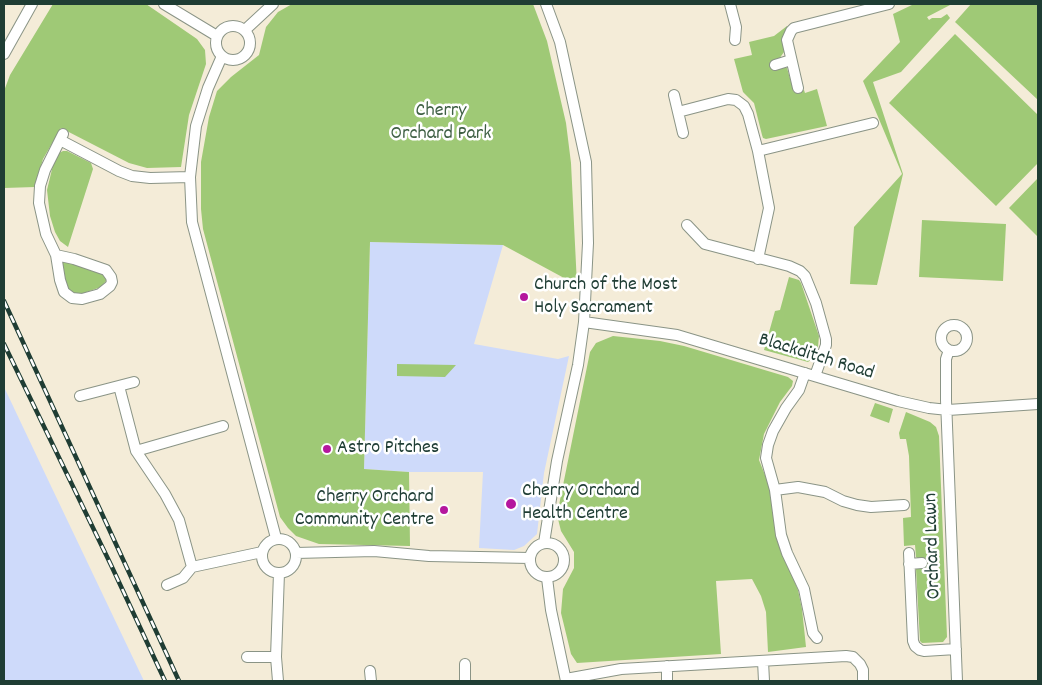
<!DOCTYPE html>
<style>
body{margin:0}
#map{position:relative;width:1042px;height:685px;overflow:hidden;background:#f4ecd8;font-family:Dekko,sans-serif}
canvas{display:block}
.frame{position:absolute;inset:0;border:5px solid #1f3d34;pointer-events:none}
</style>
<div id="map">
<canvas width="1042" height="685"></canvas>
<div class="frame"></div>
</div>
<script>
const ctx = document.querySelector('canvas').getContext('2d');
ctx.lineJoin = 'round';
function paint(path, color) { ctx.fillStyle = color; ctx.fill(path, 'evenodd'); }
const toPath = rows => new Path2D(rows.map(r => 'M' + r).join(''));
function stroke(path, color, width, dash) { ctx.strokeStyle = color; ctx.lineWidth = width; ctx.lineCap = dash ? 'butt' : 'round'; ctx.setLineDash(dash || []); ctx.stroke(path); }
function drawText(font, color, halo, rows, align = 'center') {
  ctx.font = font + ' Dekko,sans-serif'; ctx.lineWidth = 5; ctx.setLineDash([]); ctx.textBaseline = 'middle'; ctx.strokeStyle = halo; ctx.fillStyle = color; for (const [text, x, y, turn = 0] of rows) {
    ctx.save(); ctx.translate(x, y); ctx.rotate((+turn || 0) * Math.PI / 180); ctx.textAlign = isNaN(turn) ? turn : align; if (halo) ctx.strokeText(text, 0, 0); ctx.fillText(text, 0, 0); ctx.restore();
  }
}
paint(toPath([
 [370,242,503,245,474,344,558,359,569,356,544,473,537,534,524,546,514,550,479,548,483,472,409,472,364,469],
 [4,387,50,484,144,681,4,681]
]), '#cedafa');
paint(toPath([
 [53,4,146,4,197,39,205,50,206,64,189,115,181,167,147,168,129,163,61,128,43,159,35,187,4,188,4,91,10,75],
 [292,4,533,4,547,41,566,123,571,163,577,285,503,245,370,242,364,469,409,472,410,546,319,544,296,536,288,528,280,517,203,229,201,209,201,162,209,117,217,91,231,77,259,55,266,27,278,12],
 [914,4,952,4,927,17,929,20,932,18,941,18,947,14,950,18,901,72,873,82,903,174,877,285,850,284,854,227,902,174,863,81,900,42,893,14],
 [971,4,1038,4,1038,100,955,22],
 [787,26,788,28,783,36,784,52,779,59,771,61,772,68,783,67,787,68,794,92,804,90,805,93,817,89,827,126,766,139,763,138,762,135,754,103,743,92,734,59,752,55,749,42,774,36],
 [955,34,1038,115,1038,163,996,206,889,103],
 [63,151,67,151,91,163,93,169,68,247,60,241,55,232,50,216,47,190,54,161,59,153],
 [1038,178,1038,237,1009,208],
 [922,220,1006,224,1003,281,919,277],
 [64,261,103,272,107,280,101,287,78,295,71,293,67,289,61,265],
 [789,277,799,280,801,283,819,336,818,347,813,358,808,362,764,350,775,311,780,310],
 [613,336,660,341,684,346,788,377,793,381,792,386,780,402,764,434,759,460,769,485,776,536,798,590,802,609,806,647,768,652,766,612,761,596,752,579,716,581,721,654,577,663,571,654,561,613,563,589,574,568,574,552,561,531,557,515,590,352,596,343],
 [397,364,456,365,445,377,397,376],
 [875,403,893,409,889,423,870,416],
 [906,412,930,422,936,427,939,436,947,637,943,642,922,643,920,641,916,569,920,567,919,559,916,557,915,545,904,546,903,518,911,517,909,456,906,439,900,439,899,433]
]), '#9fc976');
const minor = toPath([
 [164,4,217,36],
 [730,4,736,27,735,40],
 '216 43a17 17 0 1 1 34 0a17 17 0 1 1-34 0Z',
 [245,30,273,4],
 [4,54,32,4],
 [222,56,208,88,196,126,190,177,192,222,276,538],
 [775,65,791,60],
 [798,88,787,40,791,31,794,28,889,4],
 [674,95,683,133],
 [678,112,728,99,736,100,744,106,748,114,758,151,769,208,758,259],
 [60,140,119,171,132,176,150,178,190,177],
 [758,151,873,123],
 [687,225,705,244,789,266,800,271,805,276,816,303,826,339,826,345,815,376],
 [56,255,74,259,106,270,111,277,112,282,110,286,100,294,82,299,72,298,64,292,60,280,56,255,46,234,39,203,40,186,45,170,63,134],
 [584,322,677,335,898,401,929,408,948,410,1038,404],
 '941 338a13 13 0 1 1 26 0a13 13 0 1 1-26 0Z',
 [949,350,946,359,946,400,957,681],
 [805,373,799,390,786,408,773,431,768,445,766,458,775,490,781,535,787,553,804,589,813,633,817,638],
 [119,386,136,451,165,494,179,520,192,567],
 [80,396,134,382],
 [136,451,223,426],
 [775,490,798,487,825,492,843,501,857,505,871,507,904,505],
 '262 556a17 17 0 1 1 34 0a17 17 0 1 1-34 0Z',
 '530 560a17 17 0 1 1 34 0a17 17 0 1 1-34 0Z',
 [544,543,557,461,578,365,584,322,588,243,586,162,560,42,546,4],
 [296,553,374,551,429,556,530,558],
 [909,553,913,641,915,646,920,650,924,651,956,649],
 [909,564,922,563],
 [192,567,262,552],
 [547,578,551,610,566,681],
 [167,585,183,578,192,567],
 [247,657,276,657],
 [763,661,764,681],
 [465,664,465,681],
 [667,666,667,681],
 [370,671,371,681],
 [566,679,621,669,846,656,853,657,860,664,863,670,863,681],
 [278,681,276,657,279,573]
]);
stroke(minor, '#8a9486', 12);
stroke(minor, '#fff', 10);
const rail = toPath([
 [4,301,179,681],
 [4,344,111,565,165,681]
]);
stroke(rail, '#1f3d34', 4.5);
stroke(rail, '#fff', 2.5, [8]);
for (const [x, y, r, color] of [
 [524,297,5,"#b5179e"],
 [327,449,5,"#b5179e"],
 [511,504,6,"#b5179e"],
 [444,510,5,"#b5179e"]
]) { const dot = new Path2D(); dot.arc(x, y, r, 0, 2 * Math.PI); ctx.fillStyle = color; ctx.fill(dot); stroke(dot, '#fff', 2); }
drawText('20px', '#3f6044', '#fff', [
 ["Cherry",441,112],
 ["Orchard Park",441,135]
]);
drawText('20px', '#1f3d34', '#fff', [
 ["Church of the Most",534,286],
 ["Holy Sacrament",534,309],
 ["Astro Pitches",337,449],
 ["Cherry Orchard",522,492],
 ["Health Centre",522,515],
 ["Cherry Orchard",434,498,"right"],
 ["Community Centre",434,521,"right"]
], 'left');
drawText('20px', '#1f3d34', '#fff', [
 ["Blackditch Road",816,358,17],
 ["Orchard Lawn",934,546,-92]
]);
</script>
